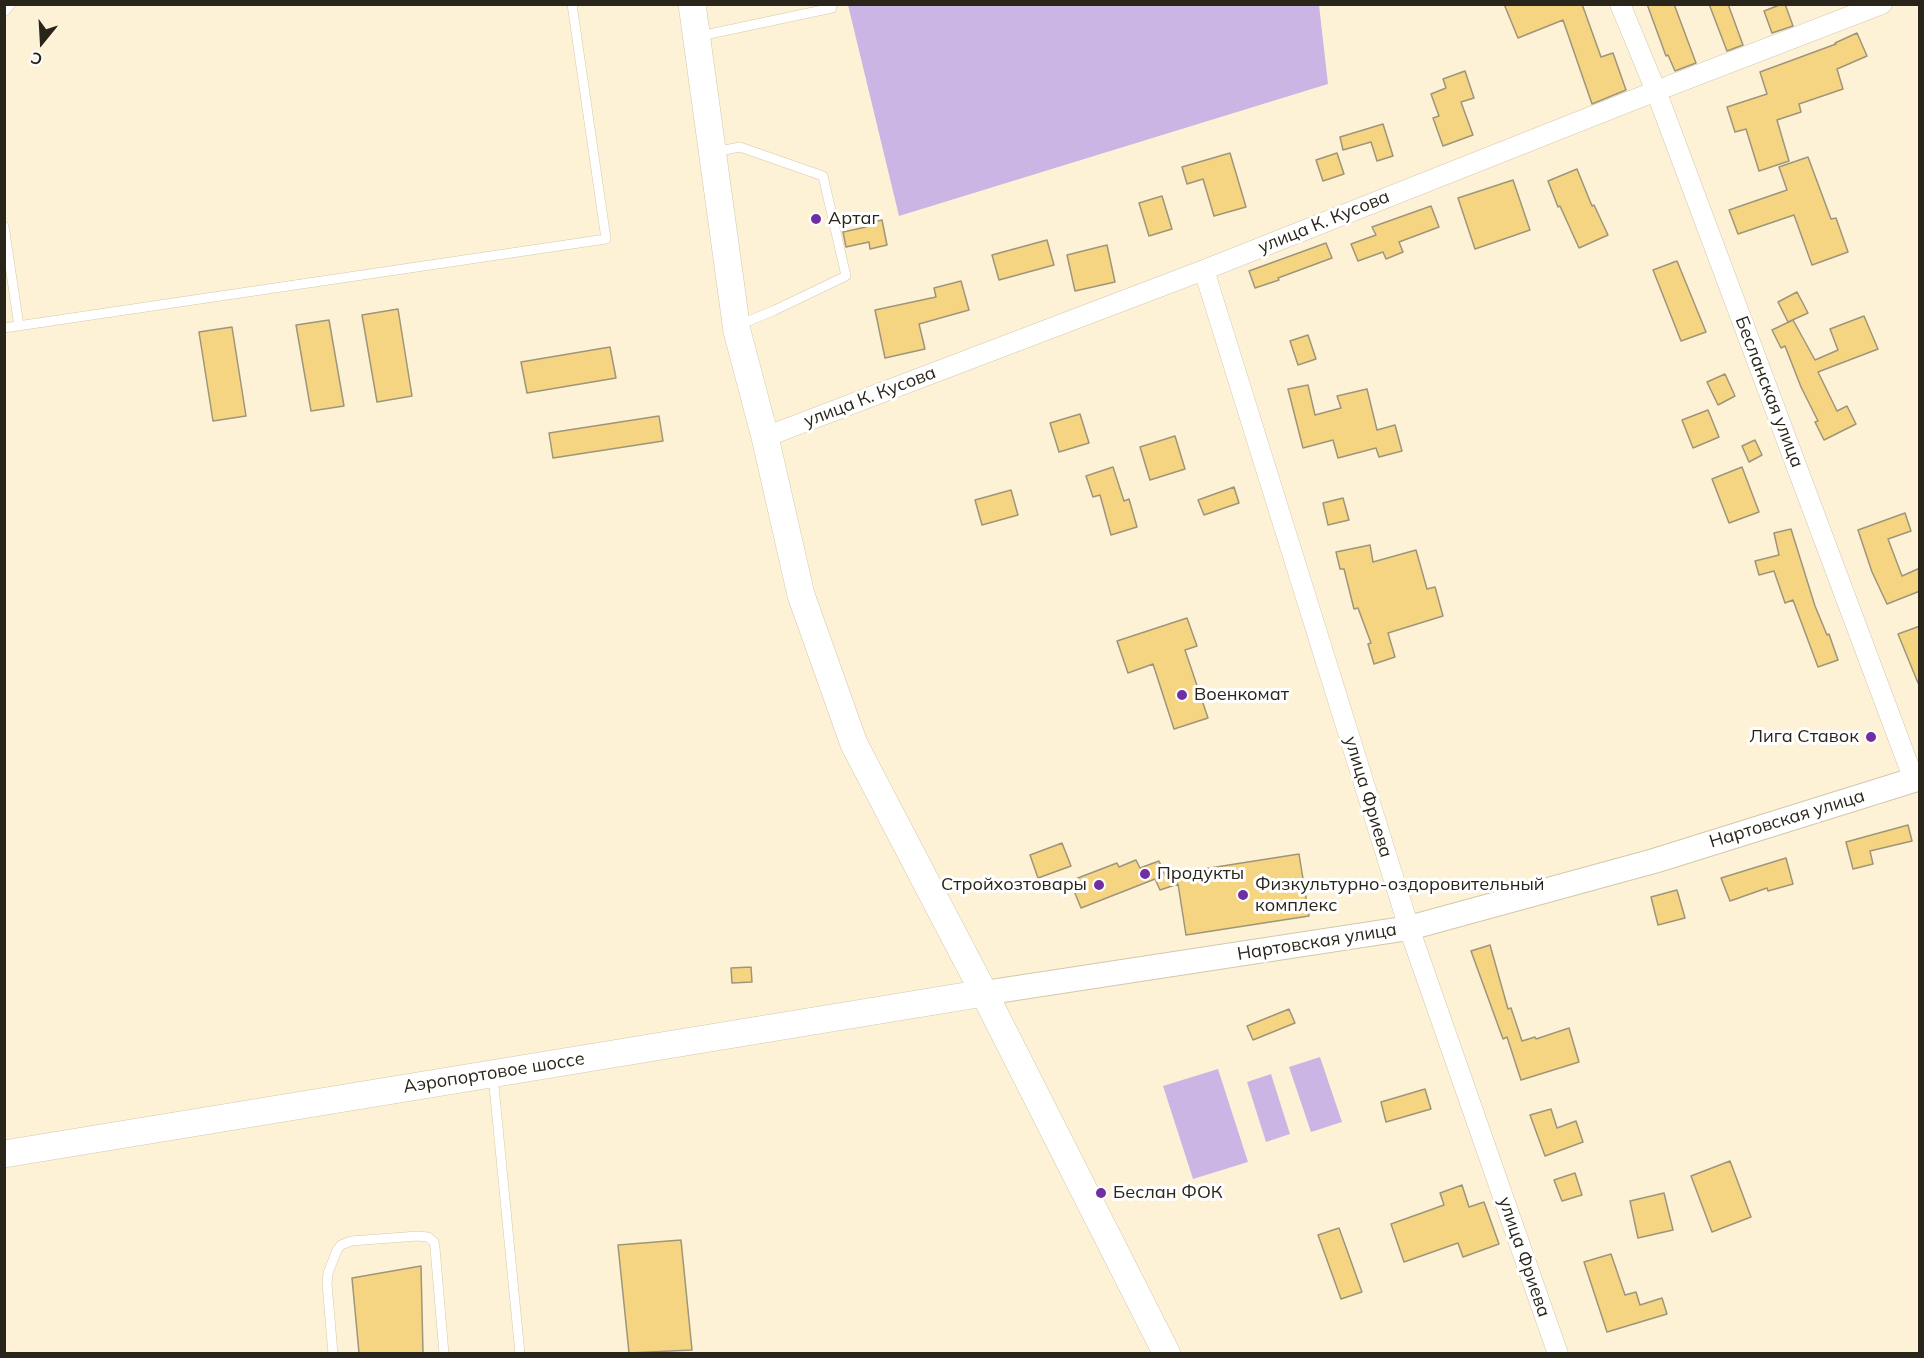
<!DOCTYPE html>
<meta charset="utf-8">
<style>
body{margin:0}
#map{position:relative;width:1924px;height:1358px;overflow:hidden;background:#fef2d6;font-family:Mulish,sans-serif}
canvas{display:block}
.frame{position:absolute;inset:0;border:6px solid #29251a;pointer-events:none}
.north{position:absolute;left:12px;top:12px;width:60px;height:60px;-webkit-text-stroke:4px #fff;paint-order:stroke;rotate:198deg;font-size:16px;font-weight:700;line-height:24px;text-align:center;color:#29251a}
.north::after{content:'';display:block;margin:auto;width:21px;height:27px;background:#29251a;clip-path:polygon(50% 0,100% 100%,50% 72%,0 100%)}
</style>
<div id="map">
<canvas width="1924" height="1358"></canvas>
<div class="frame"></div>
<div class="north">С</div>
</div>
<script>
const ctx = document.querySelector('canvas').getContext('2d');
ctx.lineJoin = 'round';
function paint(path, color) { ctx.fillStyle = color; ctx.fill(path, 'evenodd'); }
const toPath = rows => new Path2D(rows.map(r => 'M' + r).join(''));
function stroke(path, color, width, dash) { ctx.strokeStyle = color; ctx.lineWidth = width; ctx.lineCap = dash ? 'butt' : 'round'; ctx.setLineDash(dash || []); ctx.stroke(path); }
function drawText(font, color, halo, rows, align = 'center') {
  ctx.font = font + ' Mulish,sans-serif'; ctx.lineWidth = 6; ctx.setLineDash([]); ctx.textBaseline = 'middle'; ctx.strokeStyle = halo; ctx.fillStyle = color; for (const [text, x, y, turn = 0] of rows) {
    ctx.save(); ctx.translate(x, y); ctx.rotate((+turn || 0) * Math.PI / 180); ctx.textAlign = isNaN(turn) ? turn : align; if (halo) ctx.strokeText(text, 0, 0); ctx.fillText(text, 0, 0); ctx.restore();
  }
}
paint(toPath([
 [848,5,1319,5,1328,84,899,216],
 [1320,1057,1342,1122,1311,1132,1289,1067],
 [1218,1069,1248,1162,1193,1179,1163,1086],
 [1271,1074,1290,1134,1266,1142,1247,1082]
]), '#cbb5e4');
const building = toPath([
 [1504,4,1582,4,1601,57,1613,53,1626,90,1592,104,1563,20,1518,38,1504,4],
 [1647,4,1674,4,1696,63,1675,71,1668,55,1666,56,1647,4],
 [1709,4,1728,4,1743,45,1727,51,1709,4],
 [1782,4,1785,4,1793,26,1772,33,1764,11,1782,4],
 [1857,33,1867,56,1837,69,1843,89,1799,104,1801,112,1777,120,1789,161,1759,171,1746,129,1735,132,1727,107,1767,94,1760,72,1836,44,1835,43,1857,33],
 [1465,71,1474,98,1461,102,1473,135,1443,146,1433,118,1439,116,1431,94,1446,88,1443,79,1465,71],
 [1383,124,1393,156,1377,161,1371,142,1343,150,1340,137,1383,124],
 [1230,153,1246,207,1214,216,1203,179,1187,184,1182,167,1230,153],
 [1337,153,1344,174,1323,181,1316,160,1337,153],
 [1808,157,1831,219,1836,218,1848,252,1812,265,1794,215,1738,234,1729,210,1787,190,1779,167,1808,157],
 [1577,169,1592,206,1594,205,1608,235,1579,248,1560,206,1558,207,1548,181,1577,169],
 [1513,180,1530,230,1475,249,1458,198,1513,180],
 [1162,196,1172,229,1149,236,1139,203,1162,196],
 [1431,206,1439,227,1399,242,1403,252,1386,259,1383,252,1358,261,1351,244,1376,235,1372,227,1431,206],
 [882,220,887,245,870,249,869,242,846,247,843,232,866,227,865,224,882,220],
 [1047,240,1054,265,999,280,992,255,1047,240],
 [1326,243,1332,258,1278,278,1279,280,1255,288,1249,271,1326,243],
 [1107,245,1115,282,1075,291,1067,255,1107,245],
 [1677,261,1706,332,1681,341,1653,270,1677,261],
 [961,281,969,310,919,324,925,349,885,358,875,310,936,297,934,288,961,281],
 [1797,292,1808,313,1788,322,1778,302,1797,292],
 [398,309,412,396,377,402,362,315,398,309],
 [1864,316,1878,349,1818,372,1837,411,1847,406,1856,424,1824,440,1815,422,1818,421,1801,387,1785,346,1781,348,1772,330,1793,320,1815,360,1838,350,1830,329,1864,316],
 [329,320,344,406,311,411,296,325,329,320],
 [232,327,246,416,213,421,199,332,232,327],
 [1308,335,1316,359,1298,365,1290,341,1308,335],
 [610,347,616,378,527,393,521,362,610,347],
 [1725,374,1735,396,1718,405,1707,382,1725,374],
 [1308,385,1315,415,1341,408,1337,396,1367,389,1377,430,1395,425,1402,451,1379,457,1376,448,1338,458,1333,440,1303,448,1288,389,1308,385],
 [1708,410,1719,437,1693,448,1682,420,1708,410],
 [1080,414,1089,443,1059,452,1050,423,1080,414],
 [659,416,663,441,553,458,549,433,659,416],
 [1175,436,1185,469,1150,480,1140,447,1175,436],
 [1755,440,1762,455,1749,462,1742,446,1755,440],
 [1113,467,1124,501,1129,499,1137,527,1111,535,1100,495,1093,497,1086,476,1113,467],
 [1742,467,1759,512,1729,523,1712,479,1742,467],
 [1234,487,1239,503,1204,515,1198,500,1234,487],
 [1011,490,1018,515,982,525,975,500,1011,490],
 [1343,498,1349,520,1328,525,1323,503,1343,498],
 [1905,513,1911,531,1888,539,1902,576,1920,568,1920,591,1887,604,1872,572,1858,530,1905,513],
 [1791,529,1815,606,1827,635,1829,634,1838,660,1818,667,1793,600,1785,603,1774,571,1759,575,1755,561,1779,555,1774,533,1791,529],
 [1370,545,1373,562,1416,550,1427,589,1435,587,1443,616,1388,633,1395,657,1374,664,1368,644,1371,643,1358,608,1354,609,1344,569,1340,569,1336,552,1370,545],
 [1187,618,1197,646,1185,650,1208,718,1174,729,1153,664,1128,673,1117,641,1187,618],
 [1920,626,1920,682,1918,683,1898,634,1920,626],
 [1908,825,1912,841,1870,851,1873,864,1853,869,1846,842,1908,825],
 [1062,843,1071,866,1038,878,1030,855,1062,843],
 [1299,854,1309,916,1186,935,1178,884,1160,890,1155,879,1081,908,1070,881,1117,863,1119,867,1136,860,1140,868,1159,861,1165,875,1299,854],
 [1786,858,1793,884,1768,891,1767,888,1730,901,1721,878,1786,858],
 [1677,890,1685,918,1658,925,1651,897,1677,890],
 [1490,945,1508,1009,1511,1008,1522,1041,1535,1037,1536,1039,1569,1028,1579,1062,1521,1080,1507,1037,1503,1039,1471,951,1490,945],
 [751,967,752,982,732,983,731,968,751,967],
 [1289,1009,1295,1023,1253,1040,1247,1026,1289,1009],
 [1425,1089,1431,1109,1386,1122,1381,1102,1425,1089],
 [1551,1109,1557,1128,1576,1121,1583,1142,1545,1156,1530,1115,1551,1109],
 [1730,1161,1751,1217,1712,1232,1691,1176,1730,1161],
 [1575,1173,1582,1195,1562,1201,1554,1180,1575,1173],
 [1462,1185,1469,1207,1484,1202,1499,1244,1463,1257,1458,1243,1404,1262,1391,1224,1444,1205,1440,1193,1462,1185],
 [1664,1193,1673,1230,1638,1238,1630,1201,1664,1193],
 [1339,1228,1362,1292,1341,1299,1318,1235,1339,1228],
 [681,1240,692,1350,629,1353,618,1245,681,1240],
 [1611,1254,1625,1295,1636,1292,1640,1305,1662,1298,1667,1314,1607,1332,1584,1262,1611,1254],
 [421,1266,423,1353,359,1353,352,1278,421,1266]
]);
paint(building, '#f5d582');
stroke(building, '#9f957b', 1.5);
const service = toPath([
 [4,12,11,4],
 [700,36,832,8],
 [714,152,740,147,823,176,846,276,775,310,739,325],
 [4,226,19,326],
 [4,328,606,239,572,4],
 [493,1076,520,1354],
 [333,1354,327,1284,328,1273,337,1250,341,1245,351,1241,418,1236,428,1237,434,1242,435,1248,444,1354]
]);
const minor = toPath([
 [1620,4,1656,91,1914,780],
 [1204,270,1409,928,1558,1354],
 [765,437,1204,270,1656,91,1882,4]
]);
const tertiary = toPath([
 [984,993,1409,928,1654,861,1920,778]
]);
const secondary = toPath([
 [692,4,737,331,765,437,801,595,854,744,984,993,1167,1354],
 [4,1154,984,993]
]);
stroke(service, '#d3c8ad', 10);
stroke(minor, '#d3c8ad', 21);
stroke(tertiary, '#d3c8ad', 26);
stroke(secondary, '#d3c8ad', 28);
stroke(service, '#fff', 9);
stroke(minor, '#fff', 20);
stroke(tertiary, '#fff', 24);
stroke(secondary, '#fff', 27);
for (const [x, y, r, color] of [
 [816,219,6,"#6f2ea2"],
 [1182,695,6,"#6f2ea2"],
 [1871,737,6,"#6f2ea2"],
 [1145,874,6,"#6f2ea2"],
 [1099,885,6,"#6f2ea2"],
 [1243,895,6,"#6f2ea2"],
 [1101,1193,6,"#6f2ea2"]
]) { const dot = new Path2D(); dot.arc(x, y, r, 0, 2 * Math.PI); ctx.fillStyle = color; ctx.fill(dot); stroke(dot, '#fff', 2); }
drawText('18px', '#29251a', '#fff', [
 ["Артаг",828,219],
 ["Военкомат",1194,695],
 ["Лига Ставок",1859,737,"right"],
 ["Продукты",1157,874],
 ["Стройхозтовары",1087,885,"right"],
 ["Физкультурно-оздоровительный",1255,885],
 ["комплекс",1255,906],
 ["Беслан ФОК",1113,1193]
], 'left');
drawText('18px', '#29251a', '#fff', [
 ["улица К. Кусова",1324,222,-22],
 ["Бесланская улица",1769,392,69],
 ["улица К. Кусова",870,397,-21],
 ["улица Фриева",1368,797,73],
 ["Нартовская улица",1787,819,-17],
 ["Нартовская улица",1317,942,-9],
 ["Аэропортовое шоссе",494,1073,-9],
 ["улица Фриева",1524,1257,71]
]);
</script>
